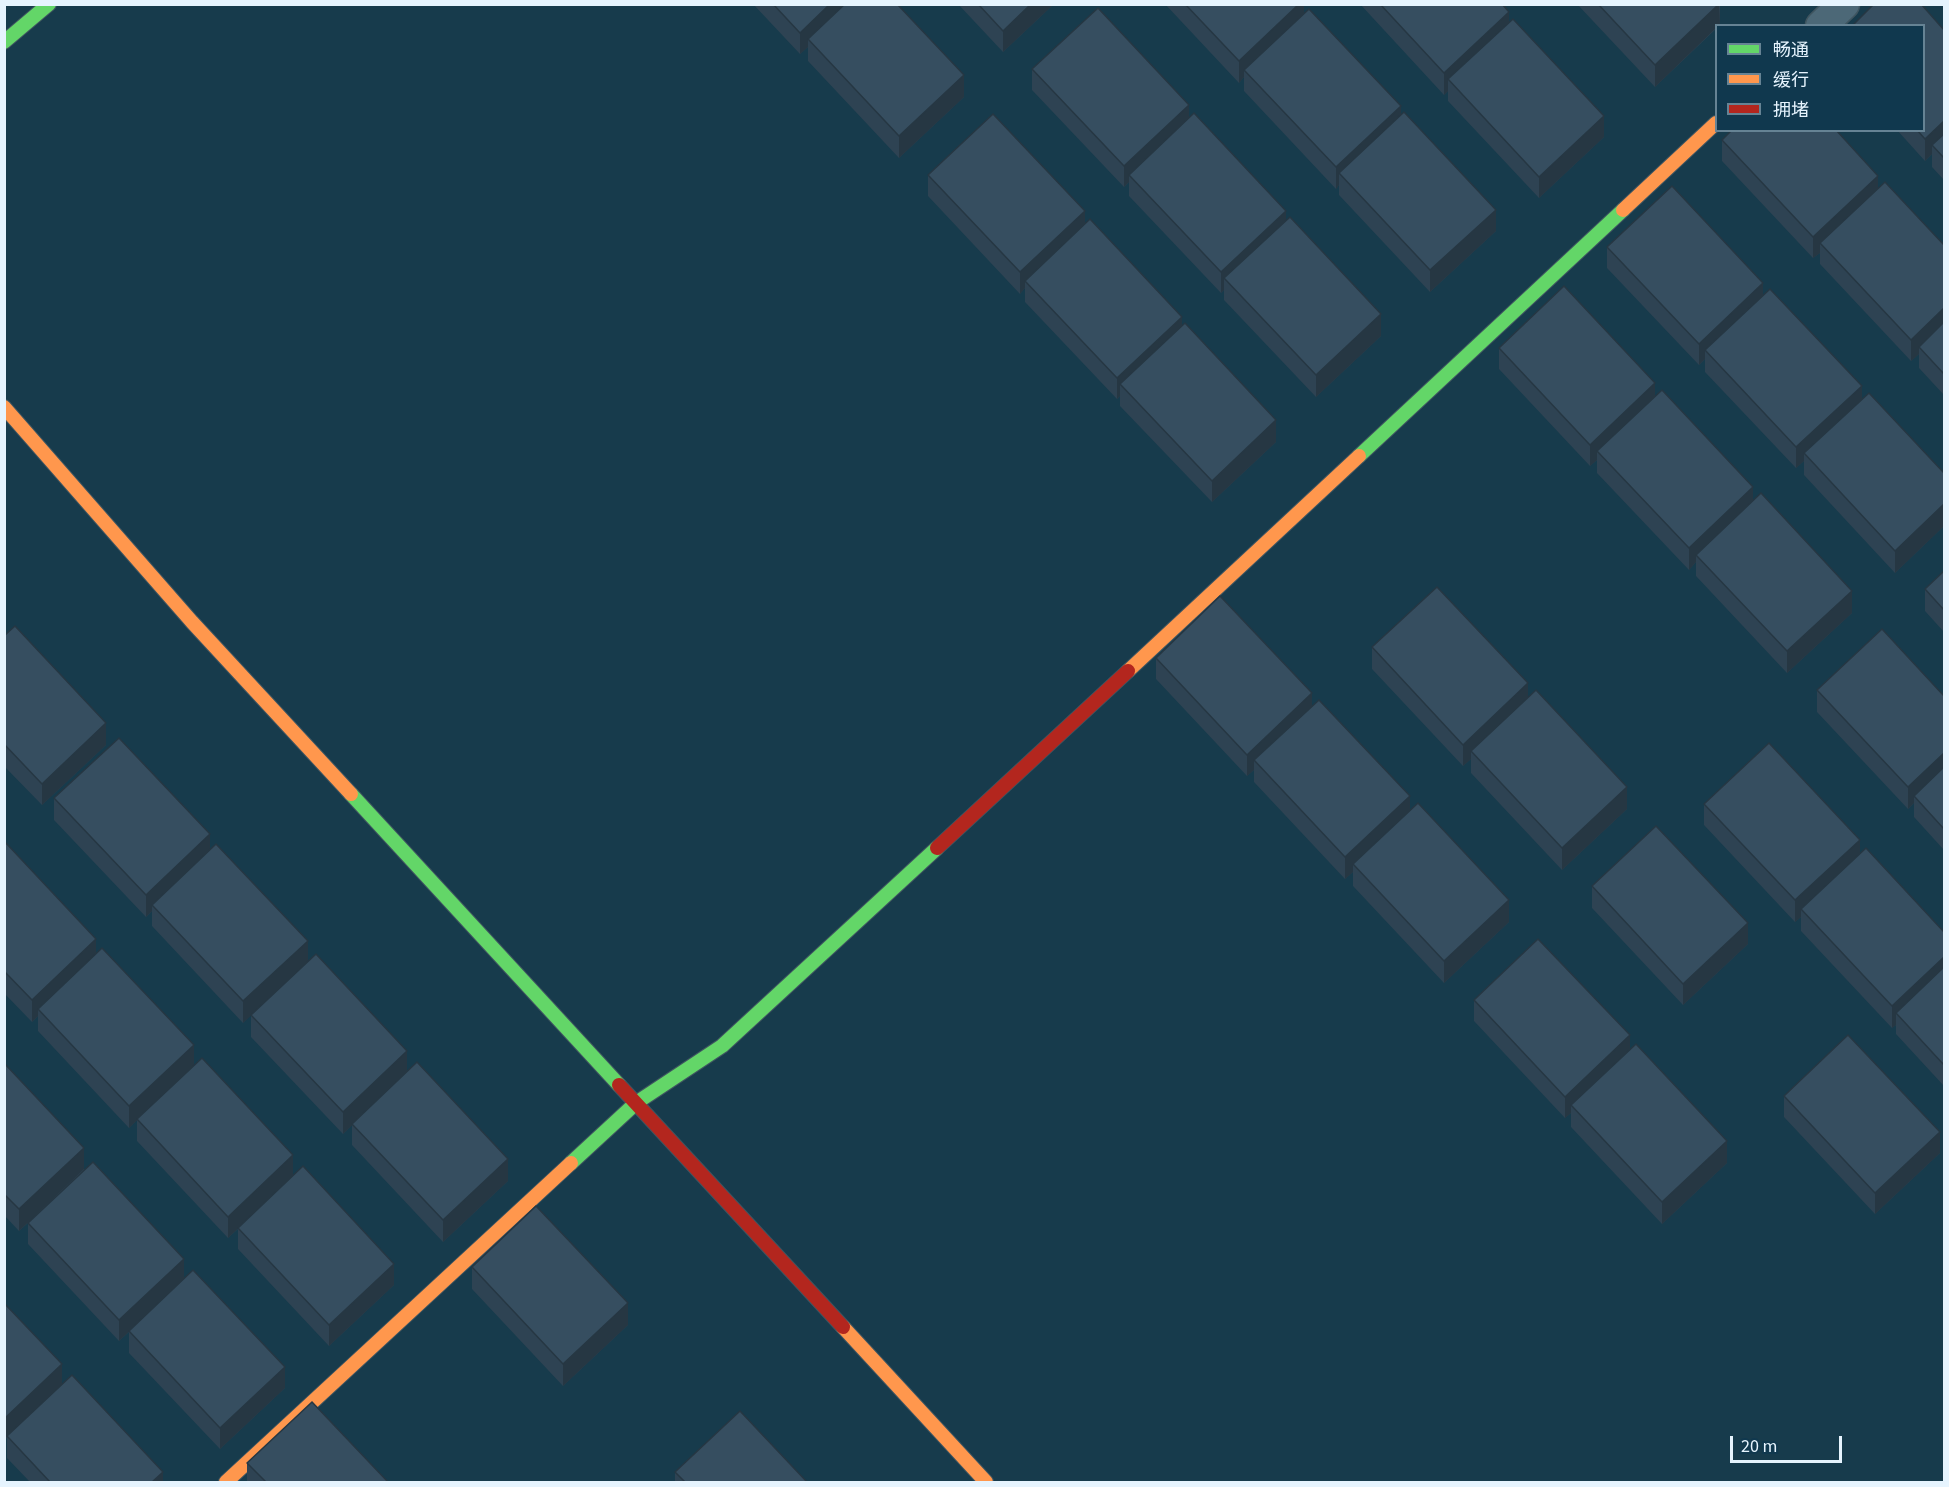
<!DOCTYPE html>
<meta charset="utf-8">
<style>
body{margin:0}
#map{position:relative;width:1949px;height:1487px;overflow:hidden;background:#173b4c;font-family:"Source Sans 3","Noto Sans SC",sans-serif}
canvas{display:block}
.frame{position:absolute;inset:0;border:6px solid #e6f4fe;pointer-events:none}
.legend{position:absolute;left:1715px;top:24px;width:210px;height:108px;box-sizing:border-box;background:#10384e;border:2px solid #668394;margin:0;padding:8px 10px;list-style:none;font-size:18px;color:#e6f4fe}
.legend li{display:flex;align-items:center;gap:12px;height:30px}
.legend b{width:30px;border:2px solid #668394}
.scale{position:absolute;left:1730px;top:1436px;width:112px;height:27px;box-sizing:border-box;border:3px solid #e6f4fe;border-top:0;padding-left:8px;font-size:18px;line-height:21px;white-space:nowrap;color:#e6f4fe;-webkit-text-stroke:4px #10384e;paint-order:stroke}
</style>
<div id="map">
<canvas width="1949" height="1487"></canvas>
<div class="frame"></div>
<ul class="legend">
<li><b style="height:8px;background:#63d668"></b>畅通</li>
<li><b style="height:8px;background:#ff974d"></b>缓行</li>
<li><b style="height:8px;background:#b3261e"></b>拥堵</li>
</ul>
<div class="scale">20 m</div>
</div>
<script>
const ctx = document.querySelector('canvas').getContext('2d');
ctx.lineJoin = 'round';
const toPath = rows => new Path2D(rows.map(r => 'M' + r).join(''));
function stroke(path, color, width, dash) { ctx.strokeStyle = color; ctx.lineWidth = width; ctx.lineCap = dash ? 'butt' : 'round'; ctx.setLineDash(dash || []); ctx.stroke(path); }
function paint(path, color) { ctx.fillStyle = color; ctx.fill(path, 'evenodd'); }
const street = toPath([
 [1821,26,1844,4]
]);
const fast = toPath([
 [4,42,49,4],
 [1359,456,1623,210],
 [351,794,619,1085],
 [571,1163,636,1103,722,1046,937,848]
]);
const slow = toPath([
 [1623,210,1716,123],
 [4,407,192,622,351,794],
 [1128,671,1359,456],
 [843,1327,986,1482],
 [226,1482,571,1163]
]);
const jam = toPath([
 [937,848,1128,671],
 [619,1085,843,1327]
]);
stroke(street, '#3f5560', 33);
stroke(fast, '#3f5560', 16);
stroke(slow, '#3f5560', 16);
stroke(jam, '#3f5560', 16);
stroke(street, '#4c6877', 30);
stroke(fast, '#63d668', 14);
stroke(slow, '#ff974d', 14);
stroke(jam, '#b3261e', 14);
paint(toPath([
 [753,4,897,4,964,97,899,158,808,61,808,47,800,54],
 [958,4,1054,4,1003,52],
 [1165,4,1304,4,1304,14,1401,116,1496,231,1430,292,1339,195,1339,185,1336,189,1244,91,1244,77,1239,83],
 [1360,4,1502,4,1509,22,1604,137,1539,198,1448,101,1448,91,1444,95],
 [1577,4,1720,4,1720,25,1655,87],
 [1944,30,1944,180,1932,167,1932,154,1925,161,1897,130,1923,130],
 [1032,69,1189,118,1286,221,1381,336,1316,397,1224,300,1224,290,1221,293,1129,196,1129,182,1124,187,1032,90],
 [1722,140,1878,188,1944,245,1944,395,1919,368,1919,354,1911,361,1820,264,1820,253,1813,258,1722,161],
 [928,175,1085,225,1182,326,1276,442,1212,502,1120,406,1120,396,1117,399,1025,302,1025,288,1020,294,928,196],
 [1607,247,1763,296,1862,400,1944,473,1944,526,1895,573,1804,475,1804,461,1796,468,1705,372,1705,359,1699,365,1607,268],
 [1499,348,1655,396,1753,501,1852,613,1787,673,1696,576,1696,562,1689,570,1597,473,1597,460,1590,466,1499,369],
 [1944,571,1944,632,1925,611,1925,589],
 [4,636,106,745,42,805,4,766],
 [1372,647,1528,697,1627,809,1562,870,1471,773,1471,759,1463,766,1372,669],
 [1156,658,1312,706,1410,810,1509,922,1444,983,1353,886,1353,872,1345,879,1254,782,1254,770,1247,776,1156,679],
 [1817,690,1944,696,1944,850,1914,817,1914,803,1908,809,1817,712],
 [54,798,210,850,308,962,508,1181,443,1242,352,1145,352,1125,343,1134,251,1037,251,1015,243,1023,152,926,152,911,146,917,54,820],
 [1704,804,1860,853,1944,932,1944,1086,1896,1034,1896,1025,1892,1028,1801,931,1801,917,1795,922,1704,825],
 [4,842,96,954,194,1066,394,1285,329,1346,238,1249,238,1229,228,1238,137,1141,137,1120,129,1128,38,1031,38,1016,32,1022,4,993],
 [1592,886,1748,944,1683,1005,1592,908],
 [1474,1000,1630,1049,1727,1163,1662,1224,1571,1127,1571,1113,1565,1118,1474,1021],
 [4,1063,84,1169,285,1388,220,1449,129,1353,129,1332,119,1341,28,1244,28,1223,19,1231,4,1215],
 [1784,1096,1940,1153,1875,1214,1784,1117],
 [472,1267,628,1325,563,1386,472,1289],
 [4,1303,62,1384,163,1482,30,1482,7,1458,7,1438,4,1440],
 [247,1463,388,1482,247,1482],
 [675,1472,807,1482,675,1482]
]), '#2e4353');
paint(toPath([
 [830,4,853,4,808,39,808,47,800,54,800,33],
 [1031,4,1054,4,1003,52,1003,31],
 [1299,4,1304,4,1304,22,1244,70,1244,77,1239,83,1239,61],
 [1719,4,1720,25,1716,26,1716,28,1655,87,1655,65],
 [1509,12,1509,33,1448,79,1448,91,1444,95,1444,73],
 [964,75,964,97,899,158,899,136],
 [1189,105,1189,127,1129,175,1129,182,1124,187,1124,166],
 [1401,106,1401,127,1339,173,1339,185,1336,189,1336,167],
 [1604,116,1604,137,1539,198,1539,177],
 [1944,121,1944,142,1932,145,1932,154,1925,161,1925,139],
 [1878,176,1878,197,1820,243,1820,253,1813,258,1813,237],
 [1496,210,1496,231,1430,292,1430,270],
 [1085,211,1085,232,1025,281,1025,288,1020,294,1020,272],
 [1286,211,1286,232,1224,278,1224,290,1221,293,1221,272],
 [1763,283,1763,304,1705,350,1705,359,1699,365,1699,344],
 [1944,308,1944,330,1919,347,1919,354,1911,361,1911,340],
 [1381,314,1381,336,1316,397,1316,375],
 [1182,317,1182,338,1120,384,1120,396,1117,399,1117,378],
 [1655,383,1655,405,1597,451,1597,460,1590,466,1590,445],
 [1862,386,1862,407,1804,453,1804,461,1796,468,1796,447],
 [1276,420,1276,442,1212,502,1212,481],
 [1753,487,1753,508,1696,555,1696,562,1689,570,1689,548],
 [1944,504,1944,526,1895,573,1895,551],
 [1852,591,1852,613,1787,673,1787,651],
 [1528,683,1528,705,1471,751,1471,759,1463,766,1463,745],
 [1312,693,1312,715,1254,760,1254,770,1247,776,1247,755],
 [106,723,106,745,42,805,42,784],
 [1944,753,1944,775,1914,796,1914,803,1908,809,1908,787],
 [1627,787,1627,809,1562,870,1562,848],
 [1410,796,1410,818,1353,864,1353,872,1345,879,1345,857],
 [210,834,210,856,152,905,152,911,146,917,146,895],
 [1860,840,1860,861,1801,909,1801,917,1795,922,1795,900],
 [1509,900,1509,922,1444,983,1444,961],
 [1748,923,1748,944,1683,1005,1683,984],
 [96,939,96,960,38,1009,38,1016,32,1022,32,1000],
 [308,941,308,963,243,1023,243,1001],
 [1944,957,1944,978,1896,1013,1896,1025,1892,1028,1892,1006],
 [1630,1035,1630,1057,1571,1105,1571,1113,1565,1118,1565,1097],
 [194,1045,194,1066,129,1128,129,1106],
 [407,1051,407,1073,343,1134,343,1112],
 [1940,1132,1940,1153,1875,1214,1875,1193],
 [1727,1141,1727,1163,1662,1224,1662,1202],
 [84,1148,84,1169,19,1231,19,1209],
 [293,1155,293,1177,228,1238,228,1217],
 [508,1159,508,1181,443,1242,443,1220],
 [184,1259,184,1280,119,1341,119,1320],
 [394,1264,394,1285,329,1346,329,1325],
 [628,1303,628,1325,563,1386,563,1364],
 [62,1364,62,1386,4,1440,4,1419],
 [285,1367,285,1388,220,1449,220,1428],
 [163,1472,163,1482,152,1482]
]), '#263743');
const building = toPath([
 [773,4,830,4,800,33,773,4],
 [845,4,897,4,964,75,899,136,808,39,845,4],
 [978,4,1031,4,1003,31,978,4],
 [1185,4,1299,4,1239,61,1185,4],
 [1380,4,1502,4,1509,12,1444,73,1380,4],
 [1598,4,1719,4,1655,65,1598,4],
 [1874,4,1921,4,1944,30,1944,121,1925,139,1917,130,1923,130,1923,26,1852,26,1874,4],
 [1098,8,1189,105,1124,166,1032,69,1098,8],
 [1309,9,1401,106,1336,167,1244,70,1309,9],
 [1513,19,1604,116,1539,177,1448,79,1513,19],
 [1404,112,1496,210,1430,270,1339,173,1404,112],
 [1194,113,1286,211,1221,272,1129,175,1194,113],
 [993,114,1085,211,1020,272,928,175,993,114],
 [1732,130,1836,130,1878,176,1813,237,1722,140,1732,130],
 [1944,134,1944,158,1932,145,1944,134],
 [1885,182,1944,245,1944,308,1911,340,1820,243,1885,182],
 [1672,186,1763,283,1699,344,1607,247,1672,186],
 [1290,217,1381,314,1316,375,1224,278,1290,217],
 [1090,219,1182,317,1117,378,1025,281,1090,219],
 [1564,286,1655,383,1590,445,1499,348,1564,286],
 [1770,289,1862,386,1796,447,1705,350,1770,289],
 [1944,322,1944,374,1919,347,1944,322],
 [1185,323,1276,420,1212,481,1120,384,1185,323],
 [1662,390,1753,487,1689,548,1597,451,1662,390],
 [1869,393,1944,473,1944,504,1895,551,1804,453,1869,393],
 [1761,493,1852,591,1787,651,1696,555,1761,493],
 [1944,571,1944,610,1925,589,1944,571],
 [1437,587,1528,683,1463,745,1372,647,1437,587],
 [1220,596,1312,693,1247,755,1156,658,1220,596],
 [15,626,106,723,42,784,4,744,4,636,15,626],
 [1882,629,1944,696,1944,753,1908,787,1817,690,1882,629],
 [1536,690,1627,787,1562,848,1471,751,1536,690],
 [1319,700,1410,796,1345,857,1254,760,1319,700],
 [119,738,210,834,146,895,54,798,119,738],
 [1769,743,1860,840,1795,900,1704,804,1769,743],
 [1944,767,1944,829,1914,796,1944,767],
 [1418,803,1509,900,1444,961,1353,864,1418,803],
 [1656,826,1748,923,1683,984,1592,886,1656,826],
 [4,842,5,842,96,939,32,1000,4,971,4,842],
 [216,844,308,941,243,1001,152,905,216,844],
 [1866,848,1944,932,1944,957,1892,1006,1801,909,1866,848],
 [1538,939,1630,1035,1565,1097,1474,1000,1538,939],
 [102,948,194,1045,129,1106,38,1009,102,948],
 [316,954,407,1051,343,1112,251,1015,316,954],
 [1944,967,1944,1065,1896,1013,1944,967],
 [1848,1035,1940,1132,1875,1193,1784,1096,1848,1035],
 [1636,1044,1727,1141,1662,1202,1571,1105,1636,1044],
 [202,1058,293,1155,228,1217,137,1119,202,1058],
 [417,1062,508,1159,443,1220,352,1124,417,1062],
 [4,1063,84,1148,19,1209,4,1194,4,1063],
 [93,1162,184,1259,119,1320,28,1223,93,1162],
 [303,1166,394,1264,329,1325,238,1228,303,1166],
 [536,1206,628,1303,563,1364,472,1267,536,1206],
 [193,1270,285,1367,220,1428,129,1331,193,1270],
 [4,1303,62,1364,4,1419,4,1303],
 [72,1375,163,1472,152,1482,50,1482,7,1436,72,1375],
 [312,1402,388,1482,266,1482,247,1463,312,1402],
 [740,1411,807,1482,685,1482,675,1472,740,1411]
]);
paint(building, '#364e60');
stroke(building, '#263743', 1.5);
</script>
